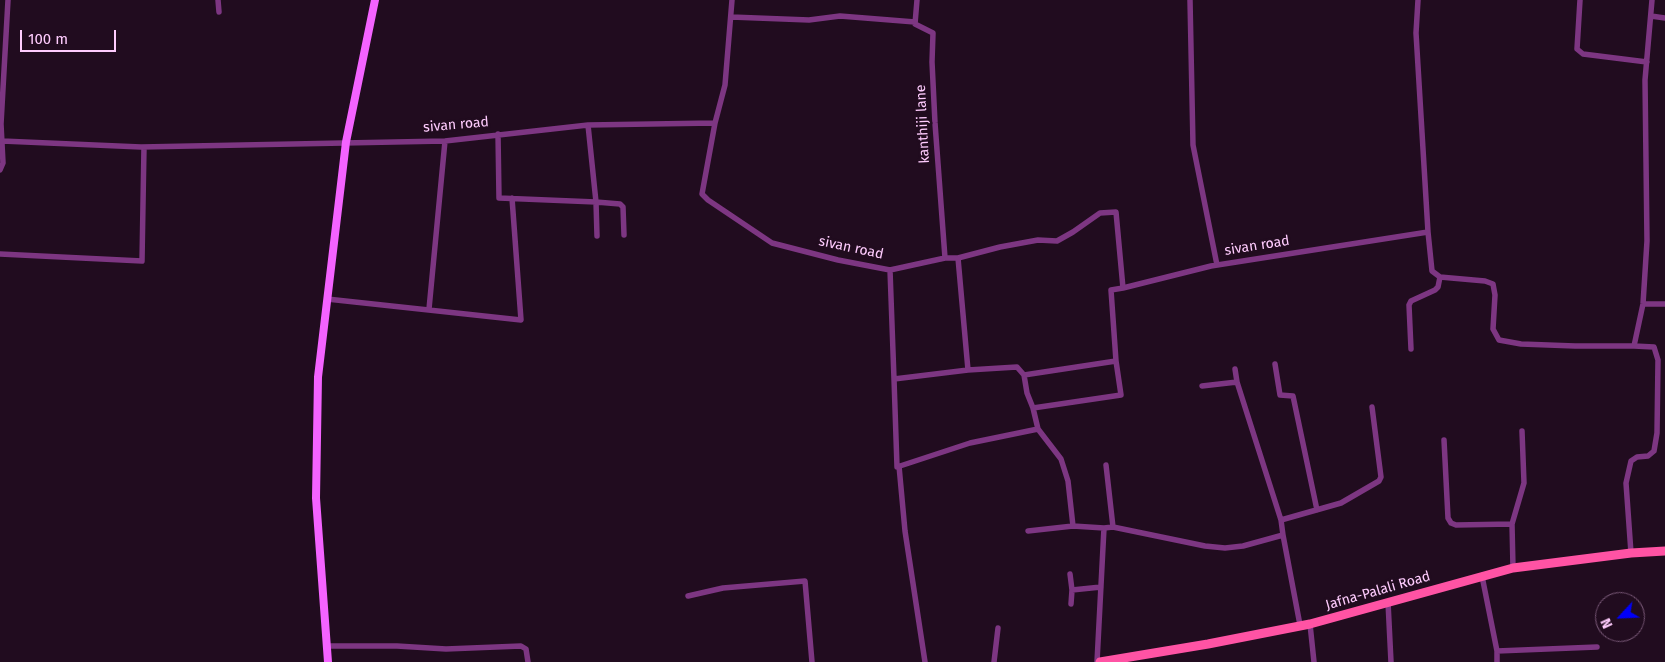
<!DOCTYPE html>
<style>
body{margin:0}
#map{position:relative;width:1665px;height:662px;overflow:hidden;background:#210c1f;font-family:"Fira Sans",sans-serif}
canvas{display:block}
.north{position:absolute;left:1595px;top:592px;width:50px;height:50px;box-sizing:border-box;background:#210c1f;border:1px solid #7a5978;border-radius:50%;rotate:245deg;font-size:14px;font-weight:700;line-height:20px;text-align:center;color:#ffccfe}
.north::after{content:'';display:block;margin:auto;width:18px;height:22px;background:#0100f7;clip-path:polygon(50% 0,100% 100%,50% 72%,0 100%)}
.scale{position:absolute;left:20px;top:30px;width:96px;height:22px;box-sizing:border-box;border:2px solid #ffccfe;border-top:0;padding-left:6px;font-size:15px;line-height:18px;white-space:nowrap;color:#ffccfe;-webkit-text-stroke:4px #210c1f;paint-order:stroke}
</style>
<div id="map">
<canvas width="1665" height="662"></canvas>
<div class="north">N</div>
<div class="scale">100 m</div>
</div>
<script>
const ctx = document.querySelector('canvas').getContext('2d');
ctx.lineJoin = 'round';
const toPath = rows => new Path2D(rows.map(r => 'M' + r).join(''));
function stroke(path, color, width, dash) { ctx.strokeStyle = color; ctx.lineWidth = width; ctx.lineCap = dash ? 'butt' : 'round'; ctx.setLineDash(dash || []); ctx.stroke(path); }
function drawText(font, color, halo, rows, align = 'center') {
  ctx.font = font + ' "Fira Sans",sans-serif'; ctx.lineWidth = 5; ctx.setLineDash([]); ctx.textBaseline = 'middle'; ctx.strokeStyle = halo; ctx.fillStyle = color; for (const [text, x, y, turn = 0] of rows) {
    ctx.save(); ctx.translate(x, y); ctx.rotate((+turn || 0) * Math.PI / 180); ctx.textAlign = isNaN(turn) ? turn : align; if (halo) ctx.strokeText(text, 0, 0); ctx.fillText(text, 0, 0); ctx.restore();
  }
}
stroke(toPath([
 [218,0,219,12],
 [917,0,915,24,933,33,932,62,935,123,945,258],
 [1190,0,1193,145,1217,265],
 [1418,0,1416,33,1428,232,1432,271,1440,277,1485,281,1493,284,1495,295,1493,329,1499,340,1521,344,1575,346,1634,346,1654,347,1658,360,1657,433,1654,451,1648,456,1637,457,1631,461,1626,483,1631,553],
 [1580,0,1577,49,1583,54,1647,62],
 [1651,16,1665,18],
 [731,17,809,20,840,16,915,22],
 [715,123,725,85,732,0],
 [498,134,499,198,596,202,588,125],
 [2,141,141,147,445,141,588,125,715,123,702,194,708,200,772,243,838,260,890,270,945,258,958,258,1000,247,1038,240,1057,241,1073,232,1100,213,1116,212,1123,288,1211,266,1428,232],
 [0,170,3,163,1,124,8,0],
 [597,236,596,202,620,204,623,207,624,235],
 [0,254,142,261,144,147],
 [958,258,968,370,1017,367,1024,375,1027,393,1033,408,1038,429,1061,459,1068,481,1073,526,1104,528],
 [890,270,894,379],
 [327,299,521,320,512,198],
 [1643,304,1665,304],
 [429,309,445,141],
 [1634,346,1643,304,1647,241,1645,80,1652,0],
 [1411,349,1409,305,1411,301,1435,290,1438,287,1440,277],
 [1275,364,1280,395,1293,396,1317,510],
 [1235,369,1237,382],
 [968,370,894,379,897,467,970,443,1038,429],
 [1024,375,1116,361,1111,290,1123,288],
 [1202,386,1237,382,1281,520,1283,535],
 [1033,408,1121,395,1116,361],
 [1444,440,1448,518,1451,523,1456,525,1512,524],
 [1106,465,1113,527],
 [899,466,905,531,925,662],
 [1281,520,1341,503,1379,481,1381,477,1372,407],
 [1028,531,1073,526],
 [1513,568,1512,524,1524,483,1522,431],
 [1070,574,1072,590,1101,587],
 [1482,576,1497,651,1497,662],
 [688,596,723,588,805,581,812,662],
 [1388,602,1391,662],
 [1071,604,1072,590],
 [1310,624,1314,662],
 [327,646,397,646,446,649,521,646,526,649,528,662],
 [1497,651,1597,647],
 [994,662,998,628],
 [1097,662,1104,528,1113,527,1205,546,1225,548,1243,546,1283,535,1300,625]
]), '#7d3682', 5.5);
stroke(toPath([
 [328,662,316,498,318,377,346,142,375,0]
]), '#f463ff', 8);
stroke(toPath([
 [1100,662,1208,644,1310,624,1513,568,1631,553,1665,551]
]), '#ff53a4', 9);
drawText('14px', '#ffccfe', '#210c1f', [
 ["kanthiji lane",923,124,-93],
 ["sivan road",456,125,-5],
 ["sivan road",1257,246,-9],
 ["sivan road",851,248,12],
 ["Jafna-Palali Road",1378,591,-16]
]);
</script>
